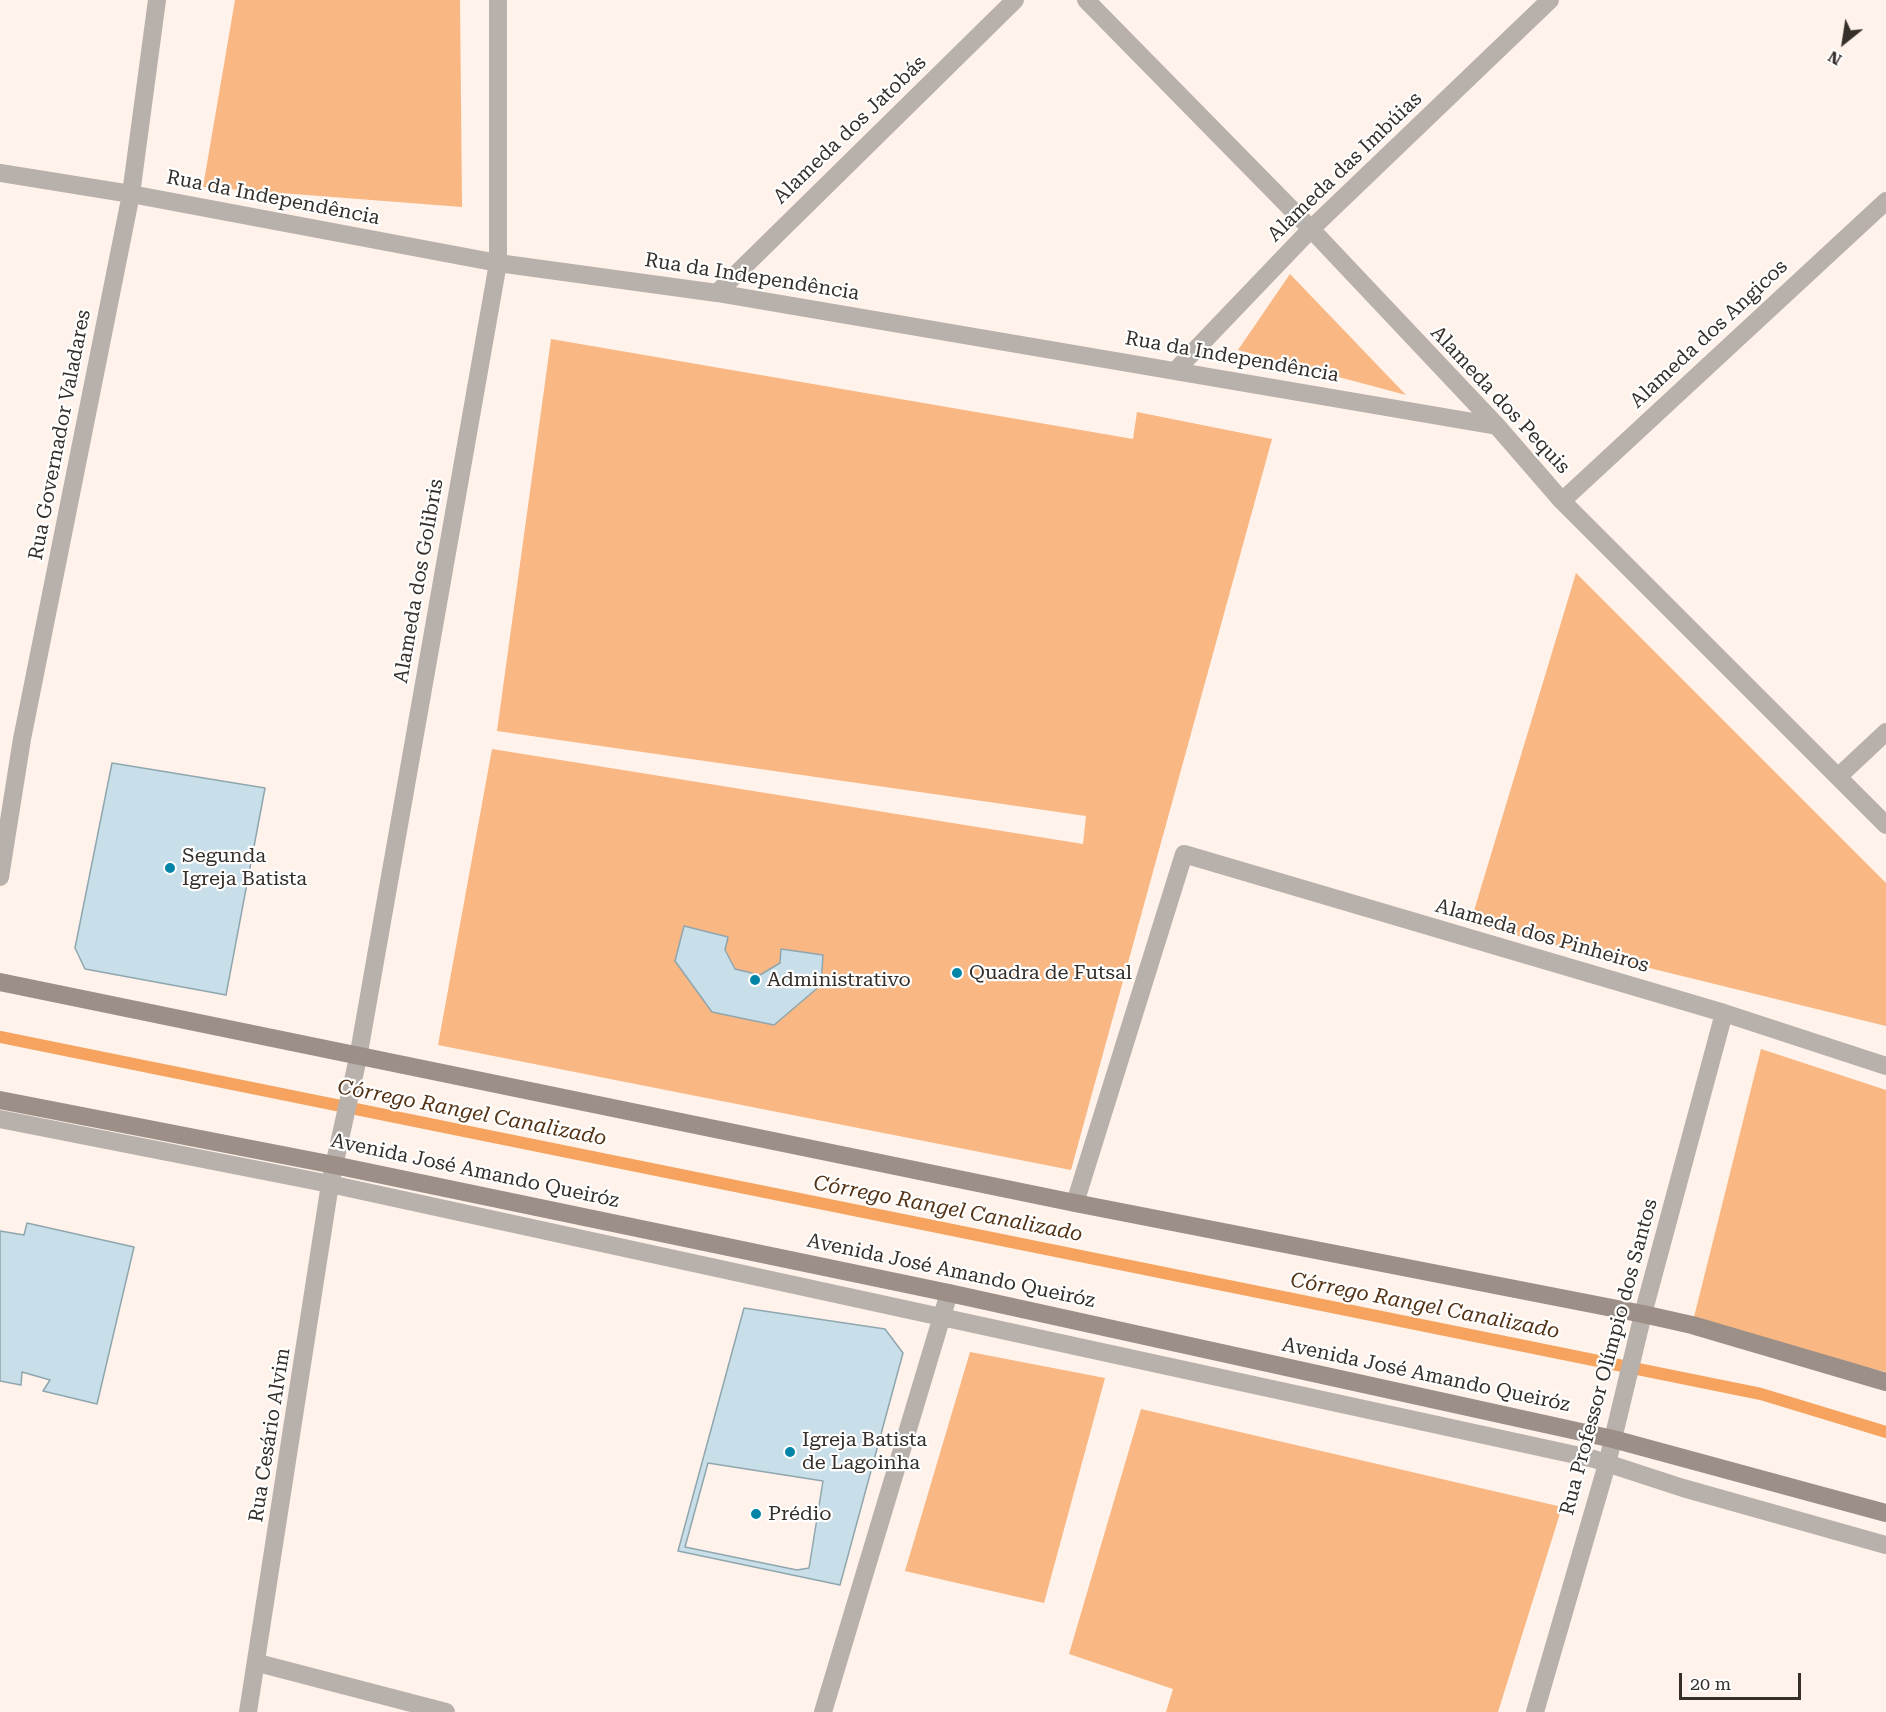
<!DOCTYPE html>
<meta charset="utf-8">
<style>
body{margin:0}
#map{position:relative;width:1886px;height:1712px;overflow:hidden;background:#fef2ea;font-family:"Roboto Serif",serif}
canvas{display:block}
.north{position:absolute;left:1814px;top:12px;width:60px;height:60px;-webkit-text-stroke:4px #fff;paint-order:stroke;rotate:210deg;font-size:16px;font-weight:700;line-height:24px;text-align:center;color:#352e29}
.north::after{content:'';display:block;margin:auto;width:21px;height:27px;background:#352e29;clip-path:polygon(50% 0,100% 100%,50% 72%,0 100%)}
.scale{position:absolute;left:1679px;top:1673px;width:122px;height:27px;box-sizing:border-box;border:3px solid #352e29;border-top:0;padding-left:8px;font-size:18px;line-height:21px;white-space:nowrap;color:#352e29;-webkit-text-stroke:4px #fff;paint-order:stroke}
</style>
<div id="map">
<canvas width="1886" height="1712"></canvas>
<div class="north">N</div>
<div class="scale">20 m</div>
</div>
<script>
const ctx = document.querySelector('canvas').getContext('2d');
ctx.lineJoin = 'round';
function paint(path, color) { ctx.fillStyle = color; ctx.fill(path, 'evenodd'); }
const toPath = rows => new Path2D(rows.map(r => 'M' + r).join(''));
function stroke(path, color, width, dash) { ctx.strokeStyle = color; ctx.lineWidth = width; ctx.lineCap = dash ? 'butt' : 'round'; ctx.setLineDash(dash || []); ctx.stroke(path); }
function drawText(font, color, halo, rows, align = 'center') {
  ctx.font = font + ' "Roboto Serif",serif'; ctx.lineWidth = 4.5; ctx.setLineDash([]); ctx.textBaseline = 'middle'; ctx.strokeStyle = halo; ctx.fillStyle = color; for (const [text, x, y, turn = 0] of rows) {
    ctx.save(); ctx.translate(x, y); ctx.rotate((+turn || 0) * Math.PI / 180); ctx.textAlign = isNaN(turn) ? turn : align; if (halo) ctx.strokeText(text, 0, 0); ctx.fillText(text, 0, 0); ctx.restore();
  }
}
paint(toPath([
 [235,0,460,0,462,207,203,187],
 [1290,274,1406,395,1238,350],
 [551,339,1133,439,1137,412,1272,439,1071,1170,438,1045,492,749,1083,844,1086,816,497,731],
 [1576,573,1886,883,1886,1026,1470,924],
 [1761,1049,1886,1090,1886,1372,1692,1325],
 [970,1352,1105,1378,1044,1603,905,1571],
 [1141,1409,1562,1507,1498,1712,1166,1712,1173,1689,1069,1654]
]), '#f9b783');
stroke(toPath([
 [0,1037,1761,1394,1886,1432]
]), '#f5a35e', 12);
const building = toPath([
 [112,763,265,788,226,995,85,969,75,948,112,763],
 [684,926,728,937,725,950,735,969,760,975,780,963,781,949,823,955,821,985,774,1025,712,1012,675,961,684,926],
 [27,1223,134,1247,97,1404,43,1391,50,1380,22,1372,21,1385,0,1381,0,1231,24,1235,27,1223],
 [744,1308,885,1329,903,1353,840,1585,678,1551,744,1308],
 [708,1463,823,1481,809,1568,797,1570,685,1547,708,1463]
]);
paint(building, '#c8dfe9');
stroke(building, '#90a6af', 1.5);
stroke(toPath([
 [1086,0,1311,229,1497,426,1562,501,1886,825],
 [0,173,131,194,498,263,717,293,1497,426],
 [717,293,1015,0],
 [1176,370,1311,229,1550,0],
 [1562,501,1886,201],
 [1839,776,1886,732],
 [0,877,22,739,131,194,157,0],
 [0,1119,330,1184,1594,1459,1683,1488,1886,1545],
 [1075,1203,1184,854,1724,1013,1886,1066],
 [258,1663,446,1712],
 [248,1712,330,1184,358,1058,498,263,498,0],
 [823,1712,949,1293],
 [1535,1712,1607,1464,1643,1314,1724,1013]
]), '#b8b0aa', 18);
stroke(toPath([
 [0,982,1075,1203,1643,1314,1692,1325,1886,1382],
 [0,1100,334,1165,949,1293,1613,1439,1886,1513]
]), '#9b8f87', 18);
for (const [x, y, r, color] of [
 [170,868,6,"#0385a8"],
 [957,973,6,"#0385a8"],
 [755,980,6,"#0385a8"],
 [790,1452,6,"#0385a8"],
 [756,1514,6,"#0385a8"]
]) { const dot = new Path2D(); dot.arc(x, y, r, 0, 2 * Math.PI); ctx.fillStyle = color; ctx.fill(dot); stroke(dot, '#fff', 2); }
drawText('20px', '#352e29', '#fff', [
 ["Alameda dos Jatobás",850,130,-44],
 ["Alameda das Imbúias",1345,167,-44],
 ["Rua da Independência",273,198,11],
 ["Rua da Independência",752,277,9],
 ["Alameda dos Angicos",1709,334,-43],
 ["Rua da Independência",1232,357,10],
 ["Alameda dos Pequis",1500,400,47],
 ["Rua Governador Valadares",60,435,-79],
 ["Alameda dos Golibris",419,581,-80],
 ["Alameda dos Pinheiros",1542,936,16],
 ["Avenida José Amando Queiróz",475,1171,12],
 ["Avenida José Amando Queiróz",951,1271,12],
 ["Rua Professor Olímpio dos Santos",1609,1357,-75],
 ["Avenida José Amando Queiróz",1426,1375,12],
 ["Rua Cesário Alvim",270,1435,-81]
]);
drawText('20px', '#352e29', '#fff', [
 ["Segunda",182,856],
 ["Igreja Batista",182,879],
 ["Quadra de Futsal",969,973],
 ["Administrativo",767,980],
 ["Igreja Batista",802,1440],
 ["de Lagoinha",802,1463],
 ["Prédio",768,1514]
], 'left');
drawText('italic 21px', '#533215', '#fff', [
 ["Córrego Rangel Canalizado",472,1113,11],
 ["Córrego Rangel Canalizado",948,1209,11],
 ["Córrego Rangel Canalizado",1425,1306,11]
]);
</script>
